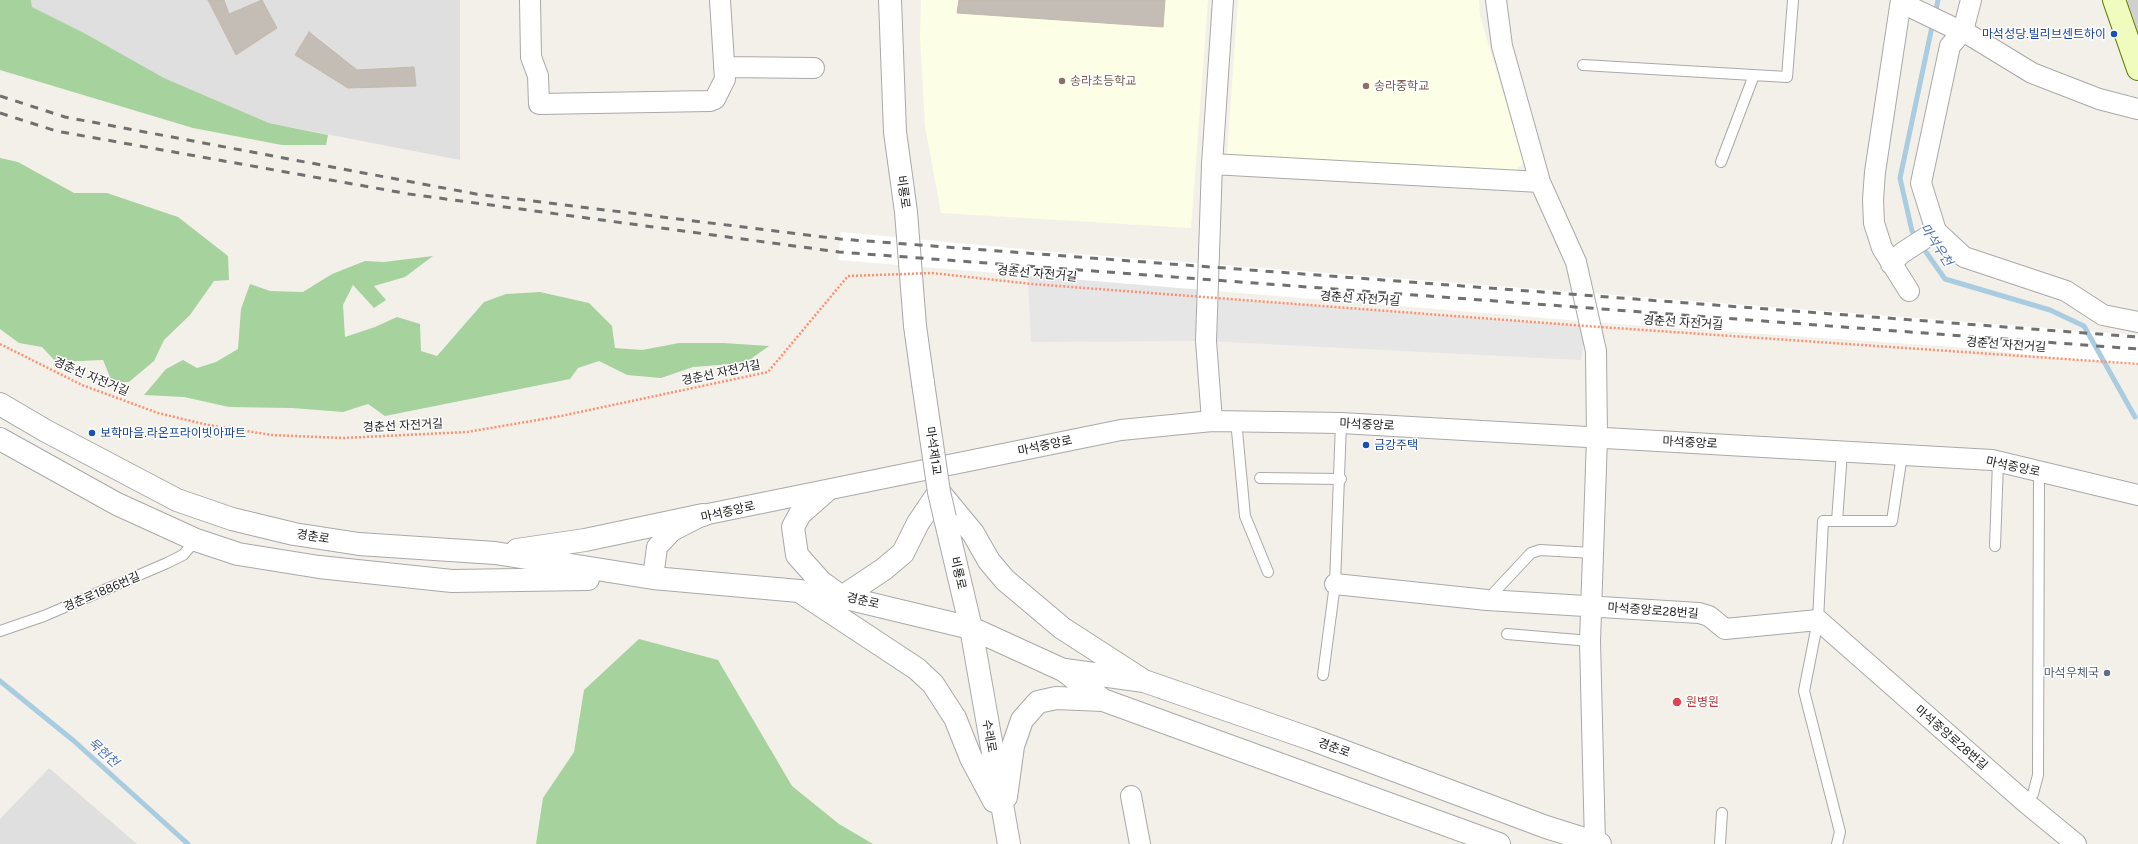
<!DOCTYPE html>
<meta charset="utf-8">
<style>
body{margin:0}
canvas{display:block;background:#f2f0e9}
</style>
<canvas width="2138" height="844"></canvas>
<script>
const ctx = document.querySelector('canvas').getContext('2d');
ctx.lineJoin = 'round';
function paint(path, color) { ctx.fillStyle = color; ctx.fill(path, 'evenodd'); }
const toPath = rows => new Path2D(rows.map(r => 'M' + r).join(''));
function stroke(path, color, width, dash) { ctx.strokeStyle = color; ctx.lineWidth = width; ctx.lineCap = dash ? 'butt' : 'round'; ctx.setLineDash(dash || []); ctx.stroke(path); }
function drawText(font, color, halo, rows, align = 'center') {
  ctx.font = font + ' Figtree,"Noto Sans KR",sans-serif'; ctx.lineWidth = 3; ctx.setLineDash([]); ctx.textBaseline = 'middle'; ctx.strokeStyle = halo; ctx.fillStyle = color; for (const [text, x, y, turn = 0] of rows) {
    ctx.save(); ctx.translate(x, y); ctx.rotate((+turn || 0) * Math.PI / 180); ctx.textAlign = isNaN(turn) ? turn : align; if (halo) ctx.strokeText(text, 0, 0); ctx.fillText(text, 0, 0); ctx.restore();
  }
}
paint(toPath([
 [31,0,460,0,460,160,269,123,164,78,86,34,32,7],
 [49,768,137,844,0,844,0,819]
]), '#e0dfdf');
paint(toPath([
 [921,0,1208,0,1191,228,941,213,925,126,920,37],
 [1238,0,1479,0,1480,16,1524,163,1512,173,1227,155]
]), '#fcffe5');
paint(toPath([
 [2128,0,2138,0,2138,47,2121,6]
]), '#d0d0d0');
paint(toPath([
 [0,0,31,0,32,7,86,34,164,78,269,123,328,135,326,145,282,145,193,128,0,70],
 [0,158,18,162,74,193,107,193,178,217,228,256,229,280,214,281,190,315,164,340,154,361,129,382,112,382,103,360,56,362,42,347,19,343,0,329],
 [433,256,405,277,374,286,386,300,374,308,353,285,343,305,345,337,375,327,397,317,420,324,421,351,437,356,484,302,506,294,540,292,589,303,612,326,615,348,642,350,679,343,723,343,769,346,745,363,693,367,661,378,627,375,599,361,578,368,570,379,385,416,368,404,343,412,292,408,229,407,184,397,144,395,166,369,183,360,197,368,216,362,238,349,241,309,250,284,270,291,303,292,332,274,365,261,384,262],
 [639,639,718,660,792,786,839,824,873,844,536,844,543,798,574,752,584,690]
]), '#a6d29d');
paint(toPath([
 [1027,261,1202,275,1203,297,1586,326,1581,360,1206,341,1031,342]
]), '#e6e6e6');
paint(toPath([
 [841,232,1054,252,2138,335,2138,366,1954,347,1630,325,838,260]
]), '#fff');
stroke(toPath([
 [1935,15,1938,0],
 [1917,238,1912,231,1900,178,1933,22],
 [1921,245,1945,279,2050,310,2084,326,2135,417],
 [0,681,74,741,188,844]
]), '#a9cce0', 5);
const building = toPath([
 [208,0,224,0,229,14,262,0,277,28,236,55,208,0],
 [959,0,1165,0,1163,27,957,13,959,0],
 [309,32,357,70,414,67,416,86,348,88,295,55,309,32]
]);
paint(building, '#c3bdb5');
stroke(building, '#c4b9ab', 1);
const service = toPath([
 [1583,65,1787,77,1793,0],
 [1721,162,1754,75],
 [1236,420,1245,516,1268,572],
 [1260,478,1341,479],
 [1837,521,1842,452],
 [1995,546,1998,462],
 [1487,600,1531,553,1540,550,1593,553],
 [0,631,44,616,167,563,183,555,196,540],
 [1507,634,1590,641],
 [1323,675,1335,584,1341,423],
 [2025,802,2033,794,2038,775,2039,471],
 [1720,844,1722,813],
 [1837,844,1840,832,1804,691,1818,620,1823,521,1892,521,1902,455]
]);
const minor = toPath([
 [530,0,531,57,538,76,539,104,710,101,715,99,725,79,720,0],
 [1223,0,1212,164,1540,182],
 [1496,0,1502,46,1540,182,1576,262,1596,351,1597,438,1590,641,1595,844],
 [1901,0,1875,172,1873,200,1874,223,1882,248,1909,291],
 [1971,0,1963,31,1950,46,1921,183,1936,231,1964,257,2066,291,2103,315,2138,322],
 [1902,3,1954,28,1963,31,2032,73,2099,99,2138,109],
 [724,67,814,68],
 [1891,264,1902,253,1936,231],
 [1212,421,1206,341,1212,164],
 [653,578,657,547,672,531,703,515,1121,430,1212,421,1341,423,1992,460,2138,495],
 [1335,584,1487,600,1699,613,1709,616,1725,629,1818,620,2025,802,2076,844],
 [1131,796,1140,844]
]);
const tertiary = toPath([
 [890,0,895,132,906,212,915,326,923,383],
 [0,404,46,431,177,500,232,519,294,534,359,544,495,553,653,578,799,591,842,597,971,628,1063,670,1103,700,1499,844],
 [0,439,117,504,196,540,238,554,319,567,452,581,588,579],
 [825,492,800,514,793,527,797,555,821,582,842,597,884,569,903,553,918,523,939,492,973,533,989,561,1005,580,1062,628,1144,681],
 [945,518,971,628,1009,844],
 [517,550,585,540,703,515],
 [802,593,917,669,933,684,955,718,971,758,994,801],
 [1065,670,1144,681,1311,739,1546,827,1600,844],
 [1006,797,1013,746,1022,720,1038,702,1056,698,1103,700]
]);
const secondary = toPath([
 [2114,0,2138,69]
]);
stroke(service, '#a9a9a9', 12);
stroke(minor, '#a9a9a9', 22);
stroke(tertiary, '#a9a9a9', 24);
stroke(secondary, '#617e04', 24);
stroke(toPath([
 [0,344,82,385,158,413,208,425,272,435,343,438,467,432,561,416,768,372,848,276]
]), '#fc9070', 2.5, [2, 2]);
stroke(service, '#fff', 10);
stroke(minor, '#fff', 20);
stroke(tertiary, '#fff', 22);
stroke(secondary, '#f0fbbe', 22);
stroke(toPath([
 [0,96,65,117,476,194,840,239,2138,337],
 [0,113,56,131,409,194,839,252,2138,349]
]), '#707070', 3, [8, 8]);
const tertiaryBridge = toPath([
 [923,383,939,492,945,518]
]);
stroke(tertiaryBridge, '#a9a9a9', 24, []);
stroke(toPath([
 [848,276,932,273,1032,284,1586,326,2138,364]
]), '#fc9070', 2.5, [2, 2]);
stroke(tertiaryBridge, '#fff', 22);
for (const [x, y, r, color] of [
 [2114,34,4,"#1a4fb4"],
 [1062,81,4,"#8d6e63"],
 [1366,86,4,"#8d6e63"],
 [92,433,4,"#1a4fb4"],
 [1366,445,4,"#1a4fb4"],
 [2107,673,4,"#5c6f8a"],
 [1677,702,5,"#e0444e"]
]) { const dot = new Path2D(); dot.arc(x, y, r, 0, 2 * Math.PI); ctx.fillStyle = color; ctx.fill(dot); stroke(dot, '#fff', 1.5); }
drawText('12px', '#164399', '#fff', [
 ["마석성당.빌리브센트하이",2106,34,"right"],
 ["보학마을.라온프라이빗아파트",100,433],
 ["금강주택",1374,445]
], 'left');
drawText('12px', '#785e54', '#fff', [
 ["송라초등학교",1070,81],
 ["송라중학교",1374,86]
], 'left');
drawText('12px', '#222', '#fff', [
 ["비룡로",903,192,82],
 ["경춘선 자전거길",1037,274,5],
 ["경춘선 자전거길",1360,299,4],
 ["경춘선 자전거길",1683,323,4],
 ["경춘선 자전거길",2006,345,4],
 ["경춘선 자전거길",721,373,-12],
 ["경춘선 자전거길",91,377,23],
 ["마석중앙로",1367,425,3],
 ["경춘선 자전거길",403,426,-3],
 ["마석중앙로",1690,443,3],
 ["마석중앙로",1045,446,-12],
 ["마석제1교",933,451,82],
 ["마석중앙로",2013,467,12],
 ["마석중앙로",728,512,-13],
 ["경춘로",313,537,9],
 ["비룡로",958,573,77],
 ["경춘로1886번길",102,592,-23],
 ["경춘로",863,601,13],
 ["마석중앙로28번길",1653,611,4],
 ["수레로",989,736,80],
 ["마석중앙로28번길",1951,738,41],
 ["경춘로",1334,748,20]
]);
drawText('12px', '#4e5e75', '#fff', [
 ["마석우체국",2099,673]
], 'right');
drawText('12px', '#be3a42', '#fff', [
 ["원병원",1686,702]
], 'left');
drawText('italic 13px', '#4c72b4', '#fff', [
 ["마석우천",1936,245,57],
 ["묵현천",103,753,42]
]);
</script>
